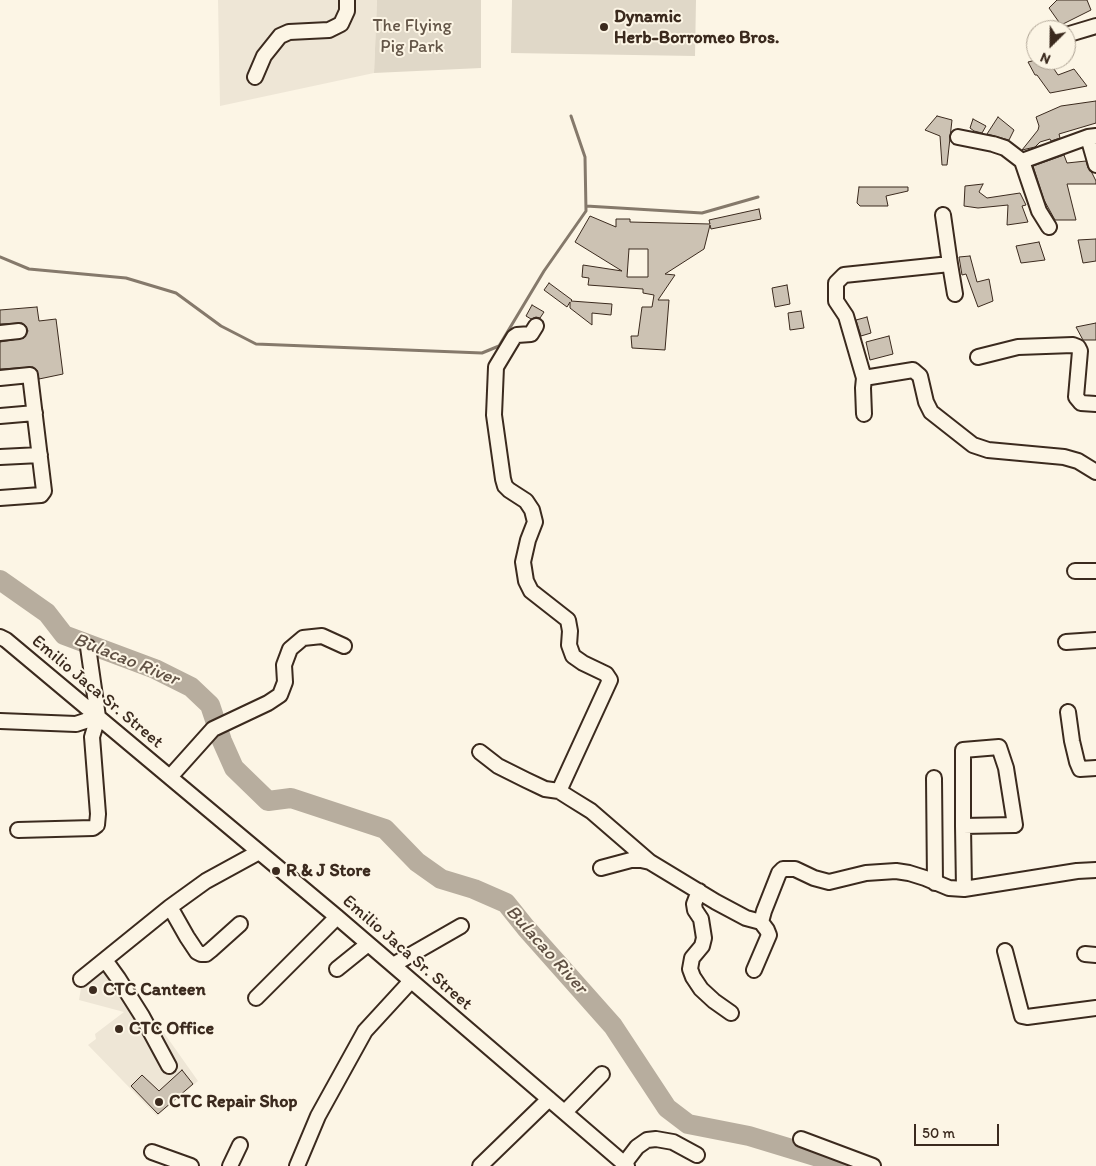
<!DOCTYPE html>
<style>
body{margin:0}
#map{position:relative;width:1096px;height:1166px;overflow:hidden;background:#fcf5e5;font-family:Itim,sans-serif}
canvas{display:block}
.north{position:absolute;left:1026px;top:20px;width:50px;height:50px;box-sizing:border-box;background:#fcf5e5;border:1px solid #afa495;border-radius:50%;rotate:203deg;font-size:14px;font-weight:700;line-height:20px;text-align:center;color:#3b2a1e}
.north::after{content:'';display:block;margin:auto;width:18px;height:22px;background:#3b2a1e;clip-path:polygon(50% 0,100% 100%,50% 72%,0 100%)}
.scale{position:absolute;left:914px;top:1124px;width:85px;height:22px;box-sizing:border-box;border:2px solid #3b2a1e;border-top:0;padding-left:6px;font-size:15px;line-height:18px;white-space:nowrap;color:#3b2a1e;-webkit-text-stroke:4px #fcf5e5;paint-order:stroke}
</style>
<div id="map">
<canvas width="1096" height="1166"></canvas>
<div class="north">N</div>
<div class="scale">50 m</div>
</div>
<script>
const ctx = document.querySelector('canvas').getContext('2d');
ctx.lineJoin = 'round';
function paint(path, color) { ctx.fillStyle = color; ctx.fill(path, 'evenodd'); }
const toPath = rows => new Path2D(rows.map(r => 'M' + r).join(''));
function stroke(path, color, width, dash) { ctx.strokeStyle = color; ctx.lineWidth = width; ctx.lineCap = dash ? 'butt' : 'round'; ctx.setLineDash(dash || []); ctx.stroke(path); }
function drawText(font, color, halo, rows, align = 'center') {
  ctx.font = font + ' Itim,sans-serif'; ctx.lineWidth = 4; ctx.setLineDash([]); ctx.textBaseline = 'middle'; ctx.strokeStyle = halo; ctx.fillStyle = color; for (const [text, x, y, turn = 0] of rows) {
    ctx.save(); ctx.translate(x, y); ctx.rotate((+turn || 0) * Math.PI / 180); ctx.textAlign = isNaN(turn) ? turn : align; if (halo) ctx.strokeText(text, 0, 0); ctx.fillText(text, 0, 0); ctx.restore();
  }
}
paint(toPath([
 [218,0,377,0,374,73,220,106],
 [114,957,140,999,198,1081,157,1116,88,1045,96,1039,95,1034,124,1012,79,1000,82,982]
]), '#eee6d6');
paint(toPath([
 [377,0,481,0,481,68,374,73],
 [512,0,696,0,695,56,511,53]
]), '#e0d8c8');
stroke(toPath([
 [586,206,702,213,758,197],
 [0,257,29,269,126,278,176,293,221,326,256,344,482,353,499,346,544,271,586,211,585,157,571,116]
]), '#85796b', 3);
stroke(toPath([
 [0,580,47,613,64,635,155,669,191,687,210,705,222,741,234,768,268,801,291,798,385,829,417,862,441,879,474,889,506,903,526,928,613,1026,667,1108,688,1124,749,1136,848,1166]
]), '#b7ad9e', 20);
const building = toPath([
 [1057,0,1087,0,1091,10,1061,25,1049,8,1057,0],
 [1036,60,1048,60,1058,75,1074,69,1087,86,1050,93,1037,75,1035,75,1028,62,1036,60],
 [1096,101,1096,123,1059,134,1060,138,1051,141,1050,139,1040,142,1035,147,1022,150,1038,130,1039,126,1036,117,1061,106,1096,101],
 [937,116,952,120,947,165,942,165,940,136,925,130,937,116],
 [998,117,1014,130,1009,140,987,134,998,117],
 [973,119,986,126,982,133,974,131,970,128,973,119],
 [1064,155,1067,163,1086,161,1088,168,1092,173,1096,181,1096,184,1067,184,1076,220,1055,220,1044,200,1033,166,1064,155],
 [983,184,979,192,987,198,1020,193,1026,205,1022,206,1028,222,1007,225,1008,205,978,208,964,206,965,186,983,184],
 [859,187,908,187,908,191,886,196,888,206,860,206,857,203,859,187],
 [759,209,761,219,711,229,710,225,704,249,665,274,675,275,658,300,669,300,665,350,632,348,631,336,638,336,642,307,652,307,654,295,643,293,643,289,588,285,589,278,582,277,583,265,622,271,575,242,590,216,616,227,616,219,630,219,630,222,710,224,709,220,759,209],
 [629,249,648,249,648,277,627,277,629,249],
 [1096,239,1096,261,1083,263,1078,240,1096,239],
 [1039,242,1045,260,1021,263,1016,246,1039,242],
 [970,256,977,282,989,279,993,301,978,307,966,274,962,275,959,257,970,256],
 [549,283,572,300,571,301,612,304,611,315,592,313,592,325,570,308,570,302,567,307,544,290,549,283],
 [787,285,790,304,775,307,772,288,787,285],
 [532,305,544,312,540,318,536,317,531,319,526,316,532,305],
 [37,307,39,321,56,319,63,374,39,379,37,370,33,367,0,369,0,342,24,338,28,331,26,326,22,323,0,324,0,310,37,307],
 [801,311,804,328,790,330,788,313,801,311],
 [867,317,871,333,861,336,856,320,867,317],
 [1096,323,1096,340,1083,340,1076,327,1096,323],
 [889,336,893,354,870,360,866,342,889,336],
 [182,1070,193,1084,158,1114,131,1086,142,1075,159,1091,182,1070]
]);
paint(building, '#ccc2b3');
stroke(building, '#3b2a1e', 1);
const minor = toPath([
 [1066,35,1096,26],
 [255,77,264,56,280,36,289,32,329,30,341,24,347,11,347,0],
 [958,137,993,144,1005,148,1022,161,1039,211,1049,227],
 [1088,137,1096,165],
 [1022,161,1088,137,1096,136],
 [943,215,950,264,844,275,836,283,836,301,846,316,864,378,913,370,920,376,926,402,931,412,973,445,988,450,1064,457,1078,461,1096,472],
 [950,264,955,294],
 [536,326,531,334,517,335,514,337,496,367,494,415,503,479,505,486,509,490,526,501,532,510,535,522,528,540,523,562,526,581,531,591,568,620,570,631,569,645,573,656,583,663,606,674,610,680,559,791],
 [0,333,19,331],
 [978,357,1018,347,1073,345,1078,347,1080,351,1076,397,1081,403,1096,404],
 [0,378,30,375,44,491,41,495,0,498],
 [864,378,863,388,864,414],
 [0,416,35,413],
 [0,457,40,455],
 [1075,571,1096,571],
 [0,637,6,640,337,917,627,1166],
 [1066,642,1096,640],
 [1068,712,1072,741,1077,762,1080,769,1096,768],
 [0,721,76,724,85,721,95,715],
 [999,747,1006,768,1015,825,963,826,963,750,999,747],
 [480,752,498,766,526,780,545,789,559,791,570,798,591,811,650,862,716,902,746,918,761,922],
 [170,777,213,729,268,703,280,695,285,682,284,665,290,649,303,638,322,636,344,646],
 [934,778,935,883],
 [963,826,964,889],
 [18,830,93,828,97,825,98,814,92,737,98,717,88,647],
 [601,868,631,860,641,860,650,862],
 [699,891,694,904,695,910,701,919,704,938,702,946,692,958,690,969,693,977,701,989,714,1001,731,1013],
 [170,907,187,937,197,952,201,954,206,954,211,950,240,924],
 [1005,951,1022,1016,1027,1017,1096,1008],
 [1085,954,1096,955],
 [105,960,118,978,142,1016,169,1066],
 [393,965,461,926],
 [337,969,368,944],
 [754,970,769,935,767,930,761,922,764,911,779,873,783,869,795,869,814,878,829,882,866,873,896,871,909,873,925,878,949,888,964,889,1077,871,1096,870],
 [81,979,170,907,206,881,259,852],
 [256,998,337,917],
 [565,1112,602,1074],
 [801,1139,873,1166],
 [152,1152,191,1166],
 [624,1164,637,1147,647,1140,656,1139,673,1142,697,1155],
 [230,1166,240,1145],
 [297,1166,318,1116,365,1031,410,982],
 [480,1166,549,1099]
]);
stroke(minor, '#3b2a1e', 18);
stroke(minor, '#fcf5e5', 14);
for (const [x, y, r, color] of [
 [604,27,5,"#3b2a1e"],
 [276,871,5,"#3b2a1e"],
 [93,990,5,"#3b2a1e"],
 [119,1029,5,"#3b2a1e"],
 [159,1102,5,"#3b2a1e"]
]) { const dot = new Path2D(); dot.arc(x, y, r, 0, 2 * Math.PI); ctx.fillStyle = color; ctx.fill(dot); stroke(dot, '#fcf5e5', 2); }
drawText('bold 18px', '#3b2a1e', '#fcf5e5', [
 ["Dynamic",614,17],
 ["Herb-Borromeo Bros.",614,38],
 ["R & J Store",286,871],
 ["CTC Canteen",103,990],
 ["CTC Office",129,1029],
 ["CTC Repair Shop",169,1102]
], 'left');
drawText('18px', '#645648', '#fcf5e5', [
 ["The Flying",412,26],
 ["Pig Park",412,47]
]);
drawText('18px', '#3b2a1e', '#fcf5e5', [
 ["Emilio Jaca Sr. Street",97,692,40],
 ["Emilio Jaca Sr. Street",407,953,41]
]);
drawText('italic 19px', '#605144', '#fcf5e5', [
 ["Bulacao River",126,660,22],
 ["Bulacao River",546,950,48]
]);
</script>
